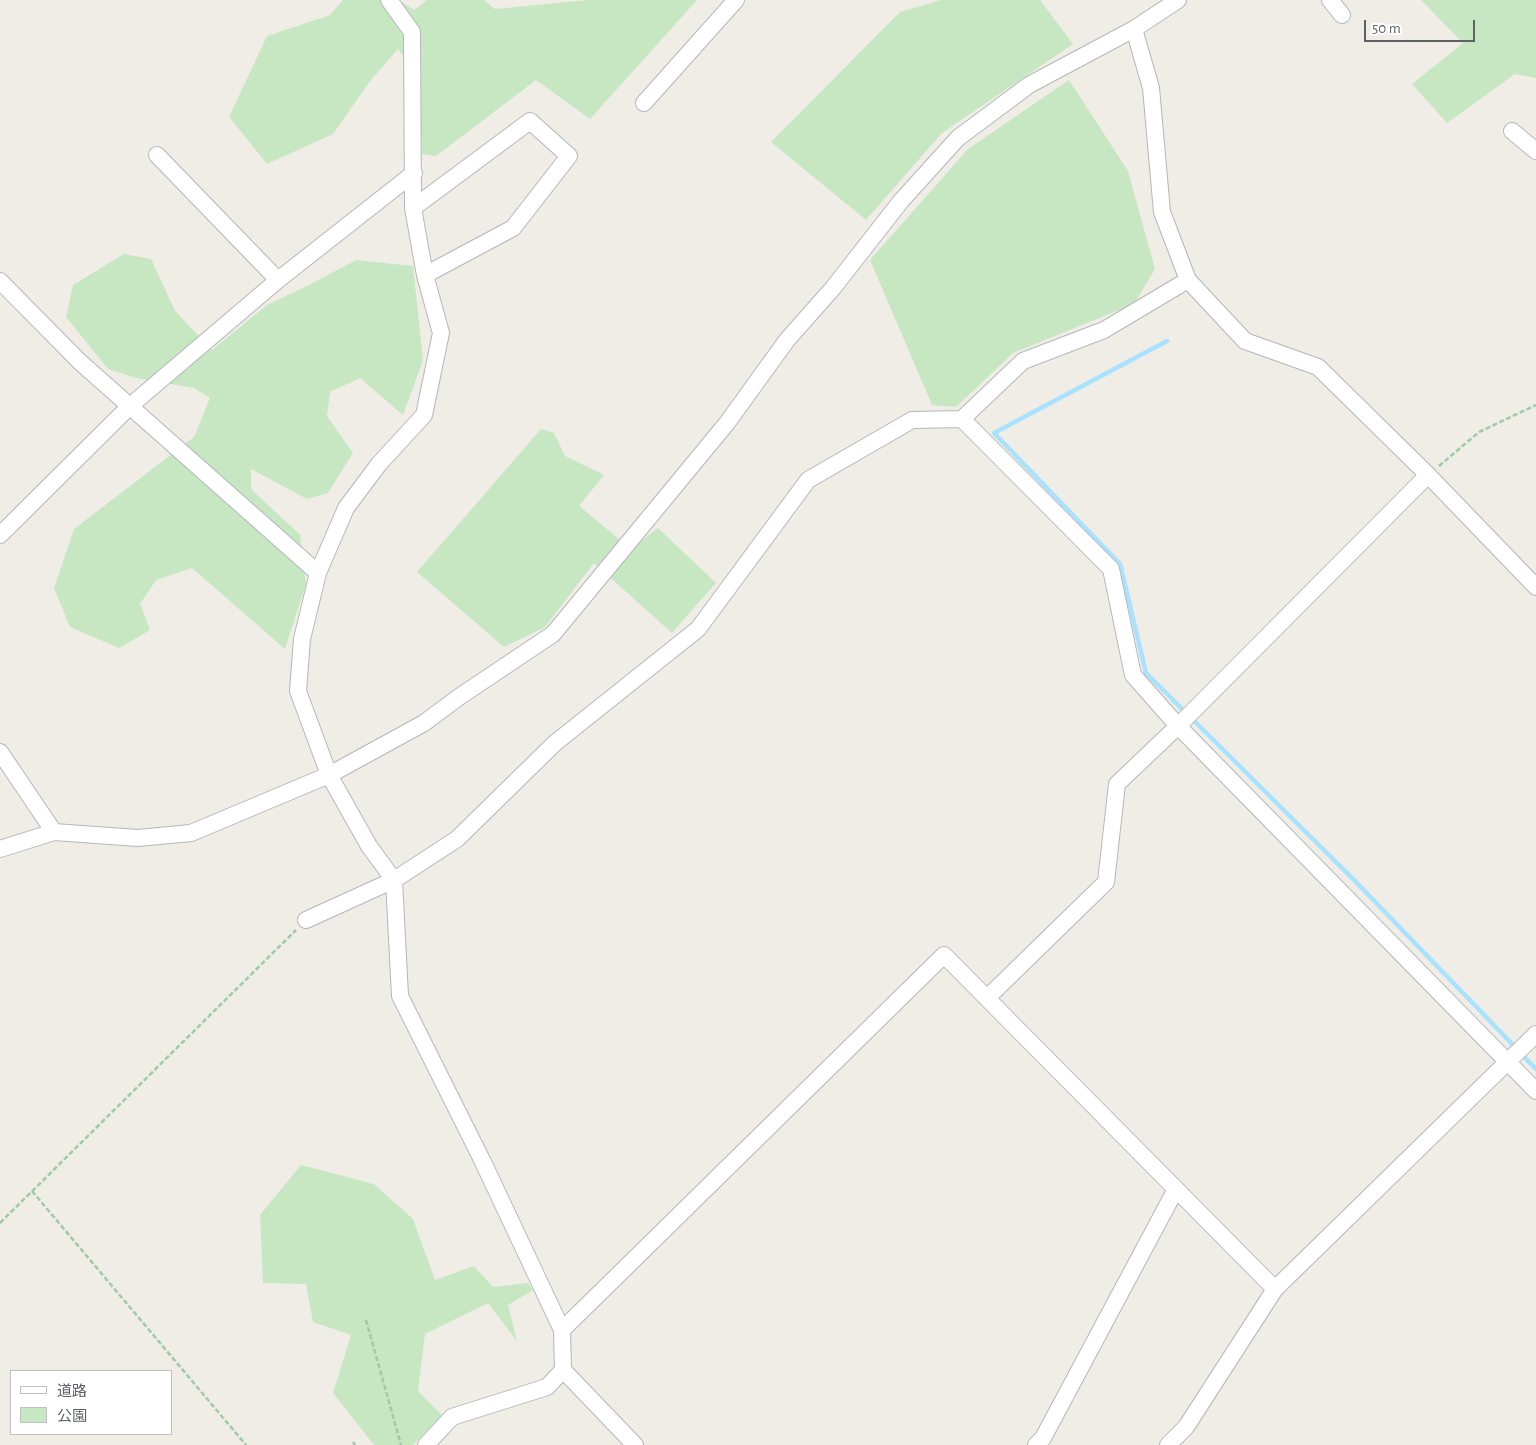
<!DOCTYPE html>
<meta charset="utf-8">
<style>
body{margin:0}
#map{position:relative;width:1536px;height:1445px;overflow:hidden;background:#f0ece6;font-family:"Alegreya Sans","Noto Sans JP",sans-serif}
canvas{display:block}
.legend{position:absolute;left:10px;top:1370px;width:162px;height:65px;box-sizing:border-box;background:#fff;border:1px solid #bfc0c2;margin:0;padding:6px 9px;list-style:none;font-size:15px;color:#5e6266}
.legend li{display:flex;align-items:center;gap:10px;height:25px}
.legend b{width:25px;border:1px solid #bfc0c2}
.scale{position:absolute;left:1364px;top:20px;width:111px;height:22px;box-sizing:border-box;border:2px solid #5e6266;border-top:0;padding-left:6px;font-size:15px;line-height:18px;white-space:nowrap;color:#5e6266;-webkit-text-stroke:4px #fff;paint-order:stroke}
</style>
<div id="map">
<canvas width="1536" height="1445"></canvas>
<ul class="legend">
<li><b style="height:6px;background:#fff"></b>道路</li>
<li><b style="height:14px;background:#c7e7c3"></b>公園</li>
</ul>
<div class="scale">50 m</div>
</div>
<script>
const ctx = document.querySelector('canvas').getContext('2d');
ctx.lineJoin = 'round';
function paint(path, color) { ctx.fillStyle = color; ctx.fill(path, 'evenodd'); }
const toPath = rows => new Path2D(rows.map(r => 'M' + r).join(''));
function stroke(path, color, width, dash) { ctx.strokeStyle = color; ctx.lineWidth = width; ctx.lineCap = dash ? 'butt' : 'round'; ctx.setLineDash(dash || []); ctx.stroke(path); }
paint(toPath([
 [343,0,399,0,414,10,427,0,484,0,495,9,588,0,697,0,590,119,536,80,436,156,422,154,419,77,398,49,370,81,333,134,267,164,229,117,267,36,330,15],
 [941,0,1040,0,1073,44,942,133,866,220,771,142,900,12],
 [1421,0,1536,0,1536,78,1515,74,1447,123,1412,84,1463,43],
 [1069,80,1128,171,1155,269,1134,304,1013,353,956,407,932,405,870,260,968,149],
 [124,254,151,259,175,311,212,350,267,305,309,285,356,260,413,266,423,360,403,415,360,378,330,392,327,416,353,453,328,493,307,499,251,469,251,489,300,535,306,584,285,649,192,568,156,580,140,604,150,630,119,648,70,627,54,588,74,529,194,437,210,398,194,388,136,378,108,369,66,317,73,285],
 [541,429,554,433,565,456,604,475,579,506,631,549,658,528,716,583,672,633,594,563,545,627,504,647,417,572],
 [301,1165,374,1184,413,1219,435,1280,474,1266,493,1287,528,1283,533,1290,508,1305,517,1341,488,1303,425,1334,418,1391,442,1415,413,1445,374,1445,333,1393,351,1335,313,1322,306,1284,263,1283,260,1215]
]), '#c7e7c3');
stroke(toPath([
 [1167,341,994,433,1120,564,1146,673,1356,882,1516,1048],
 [1521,1054,1536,1069]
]), '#a8e2fe', 4.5);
const minor = toPath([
 [389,0,412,32,413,208,425,275,441,333,424,415,379,464,346,508,318,573,302,639,298,691,329,775,369,846,394,880,400,996,483,1162,562,1330,563,1370,635,1445],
 [1330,0,1342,15],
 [1134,29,1151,88,1162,212,1188,280,1245,341,1318,367,1428,475,1536,587],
 [644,103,736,0],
 [1512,131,1536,151],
 [157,155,278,280],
 [413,208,530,121,569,156,513,228,425,275],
 [0,281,80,362,318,573],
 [962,419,1111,569,1133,675,1178,726,1536,1091],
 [0,535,130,406,278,280,414,173],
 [0,752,54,832],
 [0,849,54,832,138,838,191,833,329,775,424,723,459,697,553,634,727,423,787,340,833,288,901,201,958,138,1029,85,1134,29,1178,0],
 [306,920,394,880,457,839,555,743,698,629,808,480,912,420,962,419,1023,361,1104,330,1188,280],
 [987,998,1106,882,1117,784,1178,726,1428,475],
 [562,1330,944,955,1275,1289],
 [426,1445,452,1417,547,1387,563,1370],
 [1036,1445,1043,1438,1176,1189],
 [1168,1445,1186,1427,1275,1289,1536,1034]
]);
stroke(minor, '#b3b7ba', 18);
stroke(toPath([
 [1439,466,1479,432,1536,405],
 [32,1191,246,1445],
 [0,1223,296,930],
 [366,1320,401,1445],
 [353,1442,355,1445]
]), '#9ecaa5', 2.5, [5, 2.5]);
stroke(minor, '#fff', 16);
</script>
